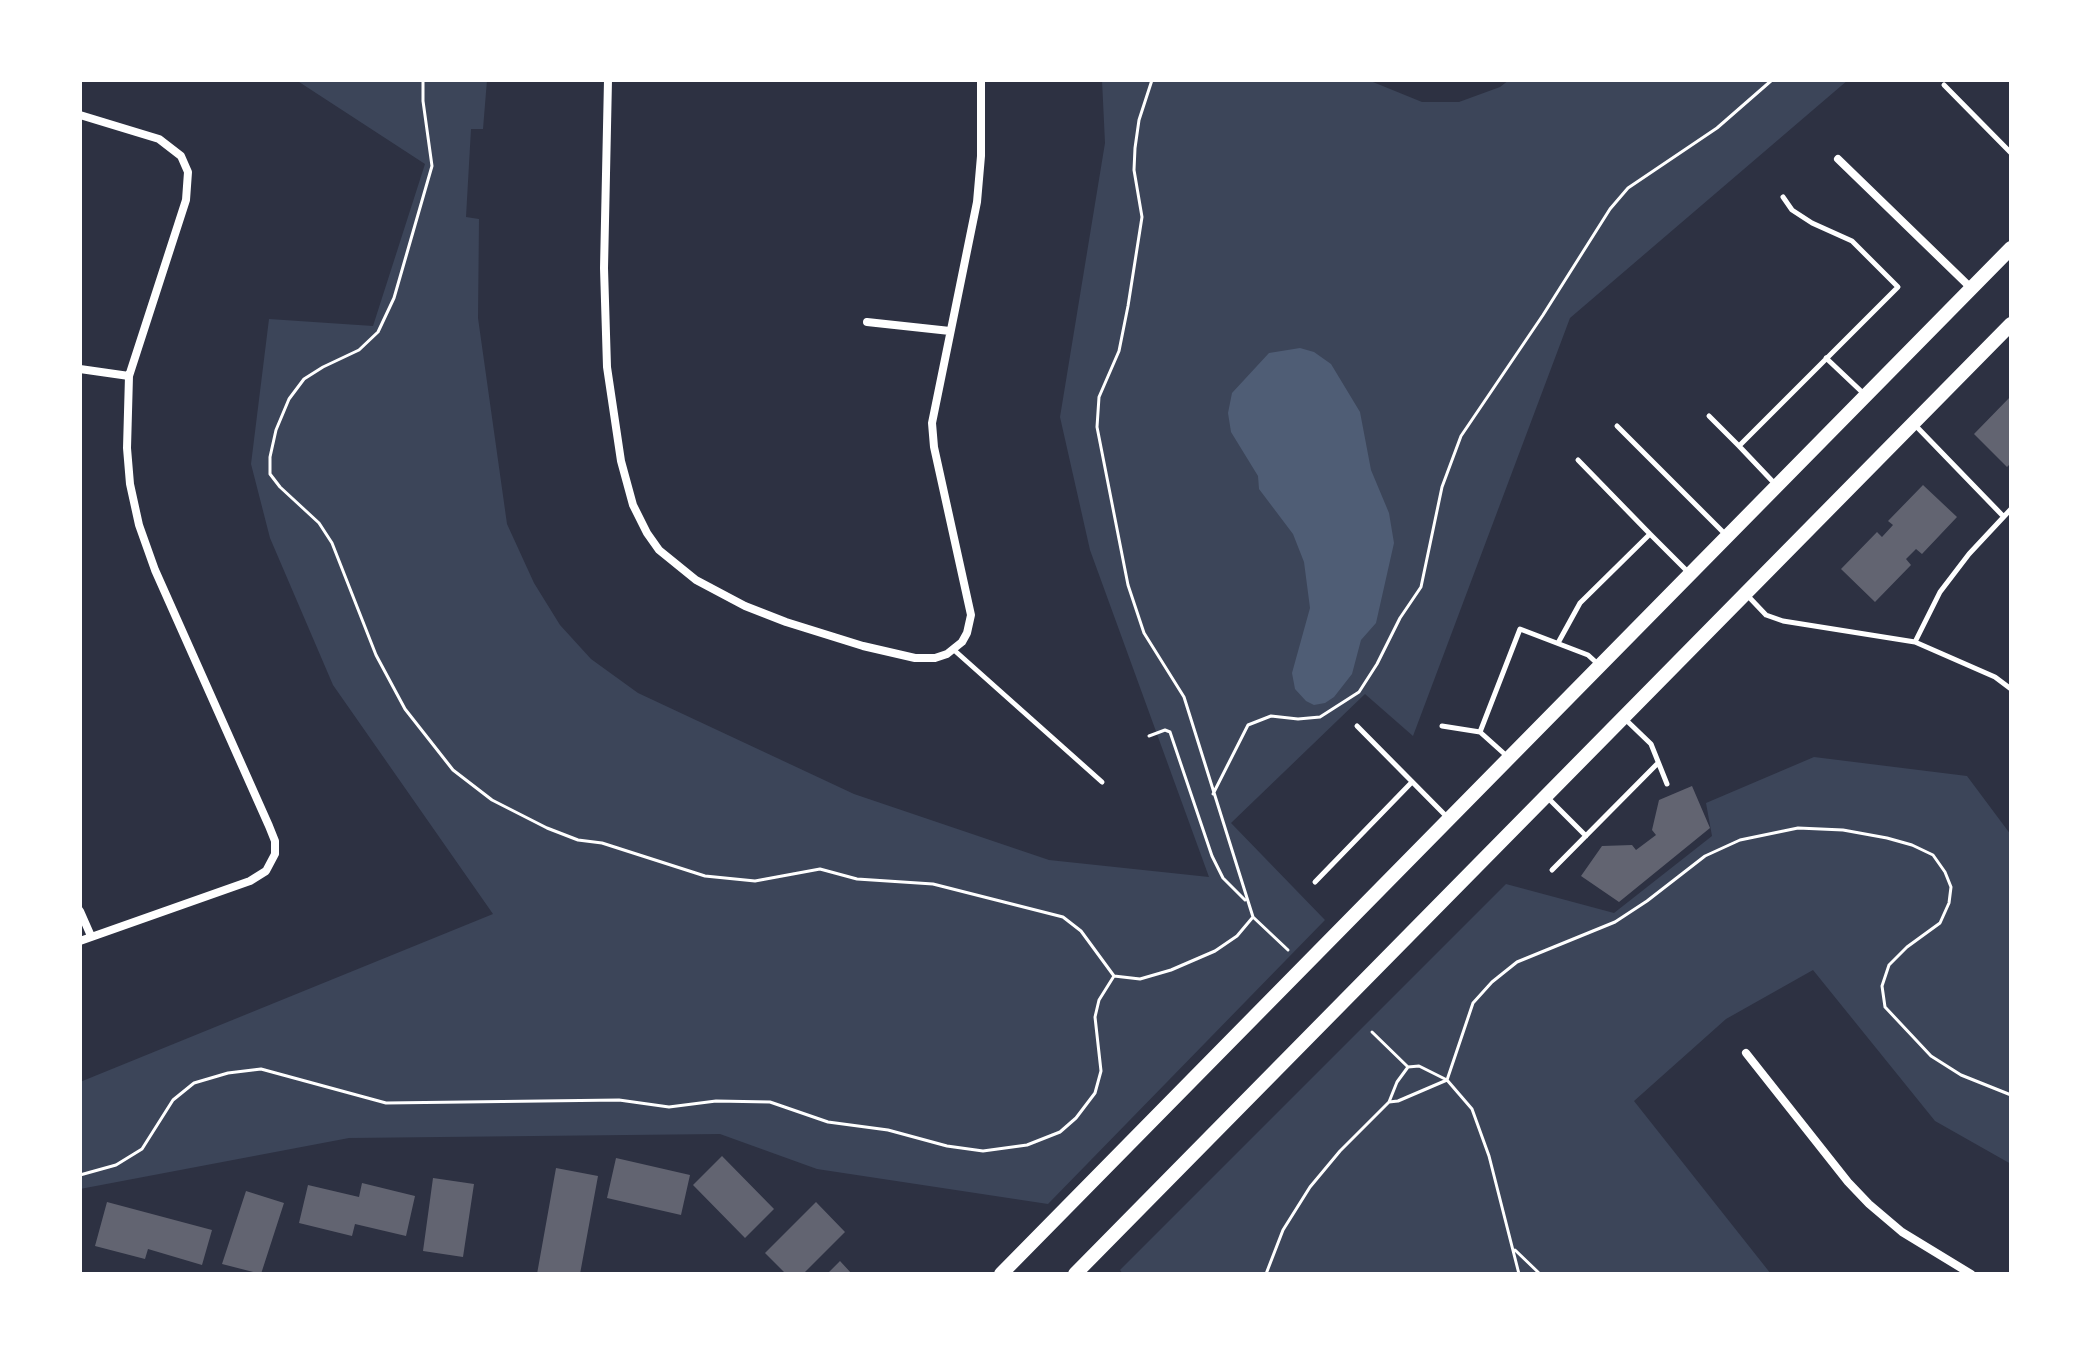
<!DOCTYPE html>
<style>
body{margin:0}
#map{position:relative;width:2091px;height:1354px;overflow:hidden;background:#2d3142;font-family:Figtree,sans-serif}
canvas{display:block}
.frame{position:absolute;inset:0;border:82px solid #fff;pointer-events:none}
</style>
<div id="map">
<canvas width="2091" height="1354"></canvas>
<div class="frame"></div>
</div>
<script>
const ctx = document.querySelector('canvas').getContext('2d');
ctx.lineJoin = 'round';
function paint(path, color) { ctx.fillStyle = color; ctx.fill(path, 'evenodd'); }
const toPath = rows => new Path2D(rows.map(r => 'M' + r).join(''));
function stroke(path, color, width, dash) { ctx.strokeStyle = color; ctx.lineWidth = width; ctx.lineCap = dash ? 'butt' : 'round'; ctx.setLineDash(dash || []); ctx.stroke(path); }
paint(toPath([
 [296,80,487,80,483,129,471,129,466,217,479,219,478,318,507,524,534,583,560,625,591,659,638,693,854,794,1049,860,1209,877,1090,550,1060,417,1105,143,1102,80,1368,80,1422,102,1459,102,1500,87,1509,80,1848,80,1570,318,1413,736,1365,694,1231,823,1325,920,1048,1204,817,1169,720,1134,349,1138,80,1189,80,1082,493,914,333,685,270,538,251,464,269,319,373,326,425,164],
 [1814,757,1967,776,2011,835,2011,1164,1935,1121,1813,970,1726,1019,1634,1101,1771,1274,1123,1274,1120,1270,1506,884,1614,913,1712,836,1706,803]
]), '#3c4559');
paint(toPath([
 [1300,348,1314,352,1331,364,1360,412,1371,470,1389,513,1394,543,1376,623,1361,640,1352,674,1334,697,1325,703,1314,705,1306,701,1295,689,1292,673,1310,608,1304,562,1293,534,1259,489,1258,476,1231,432,1228,413,1232,393,1269,353]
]), '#4f5d75');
paint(toPath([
 [2011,396,2011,463,2007,467,1974,434],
 [1923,485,1957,517,1922,554,1916,549,1906,559,1911,565,1875,602,1841,569,1877,532,1882,537,1893,525,1888,521],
 [1692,786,1710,828,1619,902,1581,876,1602,846,1632,845,1636,850,1656,835,1652,830,1659,800],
 [722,1156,774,1209,745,1238,693,1185],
 [616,1158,690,1175,681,1215,607,1198],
 [556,1168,598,1176,580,1274,537,1274],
 [433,1178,474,1184,463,1257,423,1251],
 [362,1183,415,1196,406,1236,355,1224,352,1236,299,1223,308,1185,359,1197],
 [246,1191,284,1203,261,1274,222,1264],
 [107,1202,212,1230,202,1265,148,1249,145,1259,95,1246],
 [816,1202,845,1232,803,1274,786,1274,765,1253],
 [840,1261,852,1274,827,1274]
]), '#626471');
stroke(toPath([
 [423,80,423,101,432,166,394,298,378,332,359,350,323,367,304,379,289,399,276,430,270,457,270,474,280,487,319,523,332,543,376,655,405,709,453,770,492,800,547,828,578,840,602,843,705,876,755,881,820,869,857,879,933,884,1063,917,1081,931,1114,976,1140,979,1171,970,1215,951,1237,936,1253,917],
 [1152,80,1139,120,1135,148,1134,170,1142,217,1128,306,1119,351,1099,397,1097,427,1128,585,1144,633,1184,697,1253,917,1288,950],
 [1149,736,1165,730,1170,732,1212,856,1223,878,1245,900],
 [1213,794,1248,725,1271,716,1298,719,1320,717,1359,692,1377,664,1400,618,1421,587,1442,487,1461,436,1543,315,1610,209,1628,188,1717,128,1772,80],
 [1372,1032,1408,1067,1419,1066,1447,1080,1472,1109,1489,1156,1519,1274],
 [1389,1102,1398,1101,1447,1080,1473,1003,1492,982,1517,962,1615,922,1647,901,1705,856,1740,840,1798,828,1843,830,1887,838,1912,845,1933,855,1945,872,1951,887,1949,903,1940,923,1907,947,1889,965,1882,986,1885,1007,1931,1056,1961,1075,2011,1095],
 [80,1175,116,1165,142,1149,173,1100,194,1083,228,1073,261,1069,386,1103,619,1100,669,1107,716,1101,770,1102,828,1122,888,1130,947,1146,983,1151,1027,1145,1060,1132,1076,1118,1095,1093,1101,1071,1095,1017,1099,1000,1114,976],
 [1515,1250,1540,1274],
 [1266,1274,1283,1230,1310,1187,1340,1151,1389,1102,1397,1082,1408,1067]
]), '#fff', 3);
stroke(toPath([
 [1944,85,2011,153],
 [1826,358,1863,393],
 [1709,416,1739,446],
 [1915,425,2003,516],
 [1617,426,1726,535],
 [1776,485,1739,446,1898,287,1852,241,1812,223,1792,210,1783,197],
 [1650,534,1689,573],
 [1747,595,1766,615,1783,621,1915,642,1995,677,2011,689],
 [1915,642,1940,592,1969,554,2011,509],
 [1558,643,1580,603,1650,534,1578,460],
 [954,650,1102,782],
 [1625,719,1651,744,1667,784],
 [1357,726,1448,818],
 [1442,726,1480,732,1520,629,1588,655,1599,665],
 [1480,732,1509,758],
 [1547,797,1586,836],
 [1552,870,1658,763],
 [1315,882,1412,782]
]), '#fff', 5);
stroke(toPath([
 [608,80,604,268,607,367,621,461,633,505,647,533,659,550,696,580,745,606,786,622,863,646,915,658,935,658,947,654,962,642,967,633,971,615,934,447,932,423,977,202,981,156,981,80],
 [80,115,159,139,181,156,188,172,186,200,129,376,127,448,130,484,139,525,155,570,269,826,275,841,275,854,266,871,250,881,80,941],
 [1838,159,1972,289],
 [867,322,950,331],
 [80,369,129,376],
 [80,911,91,936],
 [1746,1053,1848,1182,1869,1204,1902,1232,1971,1274]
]), '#fff', 8);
stroke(toPath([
 [1001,1274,2011,248],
 [1075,1274,2011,324]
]), '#fff', 14);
</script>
